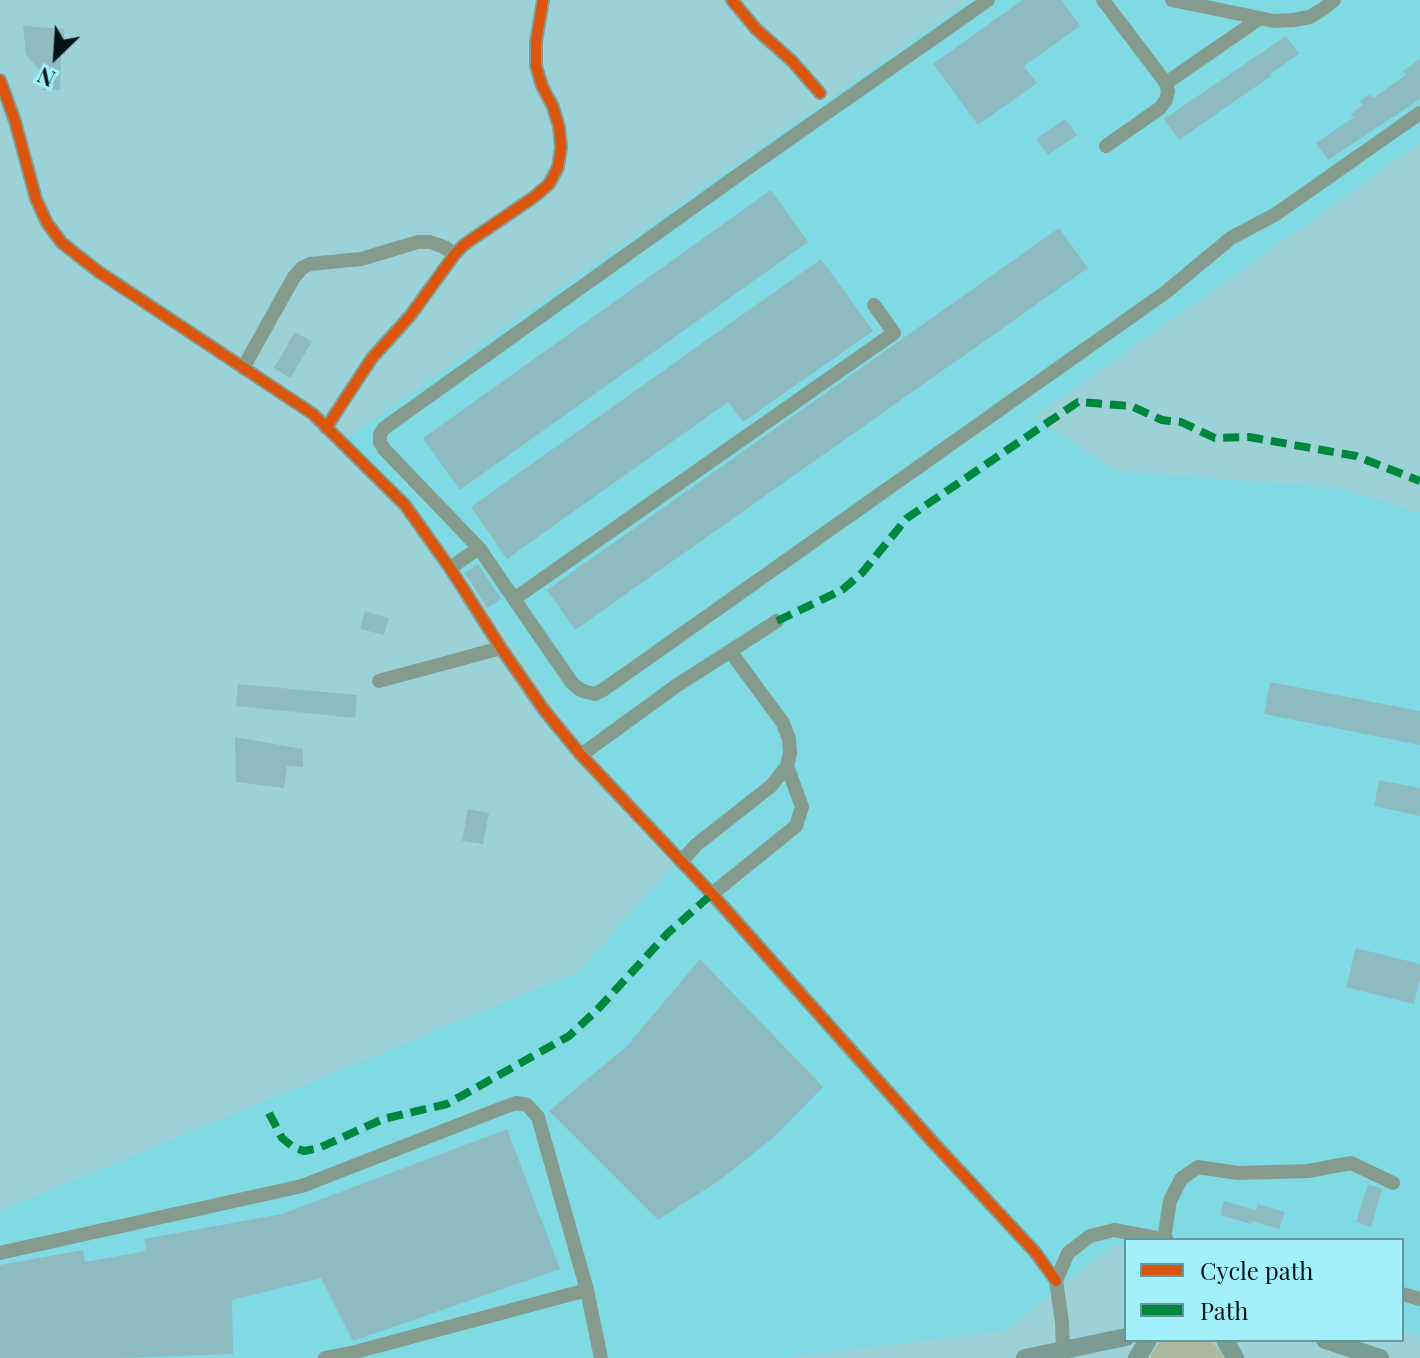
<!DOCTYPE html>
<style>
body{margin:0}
#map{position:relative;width:1420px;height:1358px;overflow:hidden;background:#9ad2d8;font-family:"Playfair Display",serif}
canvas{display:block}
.legend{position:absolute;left:1124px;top:1238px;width:280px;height:104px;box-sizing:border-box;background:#a2f0f9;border:2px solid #61979e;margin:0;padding:10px 14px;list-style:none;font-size:24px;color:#001215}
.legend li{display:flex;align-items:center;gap:16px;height:40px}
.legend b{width:40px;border:2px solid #61979e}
.north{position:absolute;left:16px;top:16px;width:80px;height:80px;-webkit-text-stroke:6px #a2f0f9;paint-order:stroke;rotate:205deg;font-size:22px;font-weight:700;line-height:32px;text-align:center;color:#001215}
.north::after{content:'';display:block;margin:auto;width:28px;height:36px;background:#001215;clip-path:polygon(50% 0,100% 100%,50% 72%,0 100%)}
</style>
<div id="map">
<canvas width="1420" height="1358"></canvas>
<ul class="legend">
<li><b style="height:10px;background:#dc550c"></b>Cycle path</li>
<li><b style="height:10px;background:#00873e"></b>Path</li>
</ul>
<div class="north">N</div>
</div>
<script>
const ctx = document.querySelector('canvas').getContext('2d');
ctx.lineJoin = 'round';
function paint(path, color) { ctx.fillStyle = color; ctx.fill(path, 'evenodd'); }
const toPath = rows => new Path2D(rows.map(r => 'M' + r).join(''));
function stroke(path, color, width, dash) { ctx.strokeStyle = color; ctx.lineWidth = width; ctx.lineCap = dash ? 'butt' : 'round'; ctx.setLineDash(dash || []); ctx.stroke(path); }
paint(toPath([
 [969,0,1420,0,1420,143,1034,417,1116,471,1339,488,1420,513,1420,1336,1402,1330,1402,1240,1126,1240,1126,1249,1113,1245,1006,1330,786,1358,0,1358,0,1211,578,972,682,856,563,719,447,549,406,497,346,439]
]), '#80dae4');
paint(toPath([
 [1164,1340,1209,1340,1217,1347,1224,1358,1149,1358,1158,1344]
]), '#adb89d');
paint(toPath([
 [1022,0,1061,0,1080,26,1024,66,1037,83,978,125,933,64],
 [23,26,64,29,65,55,61,54,60,90,43,90,45,77,26,54],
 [1286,36,1299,54,1270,74,1271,76,1179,140,1164,119],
 [1420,59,1420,99,1328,160,1316,143,1354,117,1351,114,1363,105,1360,101,1370,94,1373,98,1406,75,1403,71],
 [1065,119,1077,135,1048,155,1036,139],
 [771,190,808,242,460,490,423,438],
 [1059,228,1088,268,575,630,547,590],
 [821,259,873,331,743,422,728,402,507,559,471,507],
 [295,332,312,342,290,378,274,368],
 [478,564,501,599,487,608,465,573],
 [365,611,389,618,384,635,360,629],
 [1270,682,1420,711,1420,745,1264,714],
 [238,684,357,695,355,718,236,706],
 [235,737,303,749,303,767,287,766,284,788,236,782],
 [1379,780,1420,788,1420,816,1374,806],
 [468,809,489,813,483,844,462,841],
 [1356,948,1420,964,1420,979,1414,1004,1346,987],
 [700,959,823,1087,773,1138,720,1180,658,1220,549,1111,627,1046],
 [507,1129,560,1269,353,1341,321,1278,232,1300,233,1354,120,1358,0,1358,0,1265,83,1250,85,1262,146,1251,144,1239,282,1214],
 [1368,1184,1382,1189,1371,1227,1356,1222],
 [1224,1201,1256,1210,1258,1204,1285,1212,1279,1229,1252,1221,1251,1224,1220,1215]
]), '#8ebbc1');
stroke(toPath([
 [732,0,756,29,792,61,820,93],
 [1103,0,1166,83,1168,91,1166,100,1160,108,1106,146],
 [1172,0,1274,21,1293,20,1310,17,1323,9,1334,0],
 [0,80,15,121,36,199,47,223,62,243,99,272,313,414,405,505,450,568,501,648,544,710,581,755,712,894,931,1140,1035,1252,1056,1281],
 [1166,83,1259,19],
 [243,368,294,277,302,268,310,264,361,259,418,242,430,242,444,247,455,254],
 [326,428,372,358,410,316,455,254,465,244,534,197,549,184,558,167,561,147,559,127,553,107,542,86,536,66,536,42,543,0],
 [479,548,384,449,380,442,380,435,383,429,748,168,988,0],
 [450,568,479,548,514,599,894,333,874,305],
 [514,599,572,683,579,689,586,692,595,694,603,690,1166,292,1231,238,1276,214,1420,113],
 [379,681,501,648],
 [581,755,676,686,777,621],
 [681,862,696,845,771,786,787,766,790,753,789,739,783,723,730,651],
 [712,894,796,826,802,807,787,766],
 [1164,1239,1170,1201,1181,1179,1198,1167,1238,1173,1308,1171,1351,1163,1393,1183],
 [0,1253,302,1186,497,1110,516,1103,527,1105,538,1117,587,1290,601,1358],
 [1402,1294,1420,1299],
 [1063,1350,1062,1322,1056,1281,1068,1253,1090,1236,1114,1230,1167,1240],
 [325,1358,355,1352,587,1290]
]), '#859b8e', 14);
stroke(toPath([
 [1225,1340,1235,1358],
 [1325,1340,1380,1358],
 [1025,1358,1126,1337],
 [1137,1358,1148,1340]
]), '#7a9c92', 18);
stroke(toPath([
 [777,621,842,590,862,573,907,518,1078,402,1131,406,1162,420,1181,422,1215,438,1249,437,1356,456,1420,481],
 [269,1113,282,1138,293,1147,304,1151,319,1148,383,1119,447,1104,569,1036,597,1010,668,933,712,894]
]), '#00873e', 8, [16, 8]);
stroke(toPath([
 [732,0,756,29,792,61,820,93],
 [0,80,15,121,36,199,47,223,62,243,99,272,313,414,405,505,450,568,501,648,544,710,581,755,712,894,931,1140,1035,1252,1056,1281],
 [326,428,372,358,410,316,455,254,465,244,534,197,549,184,558,167,561,147,559,127,553,107,542,86,536,66,536,42,543,0]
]), '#dc550c', 10);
</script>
